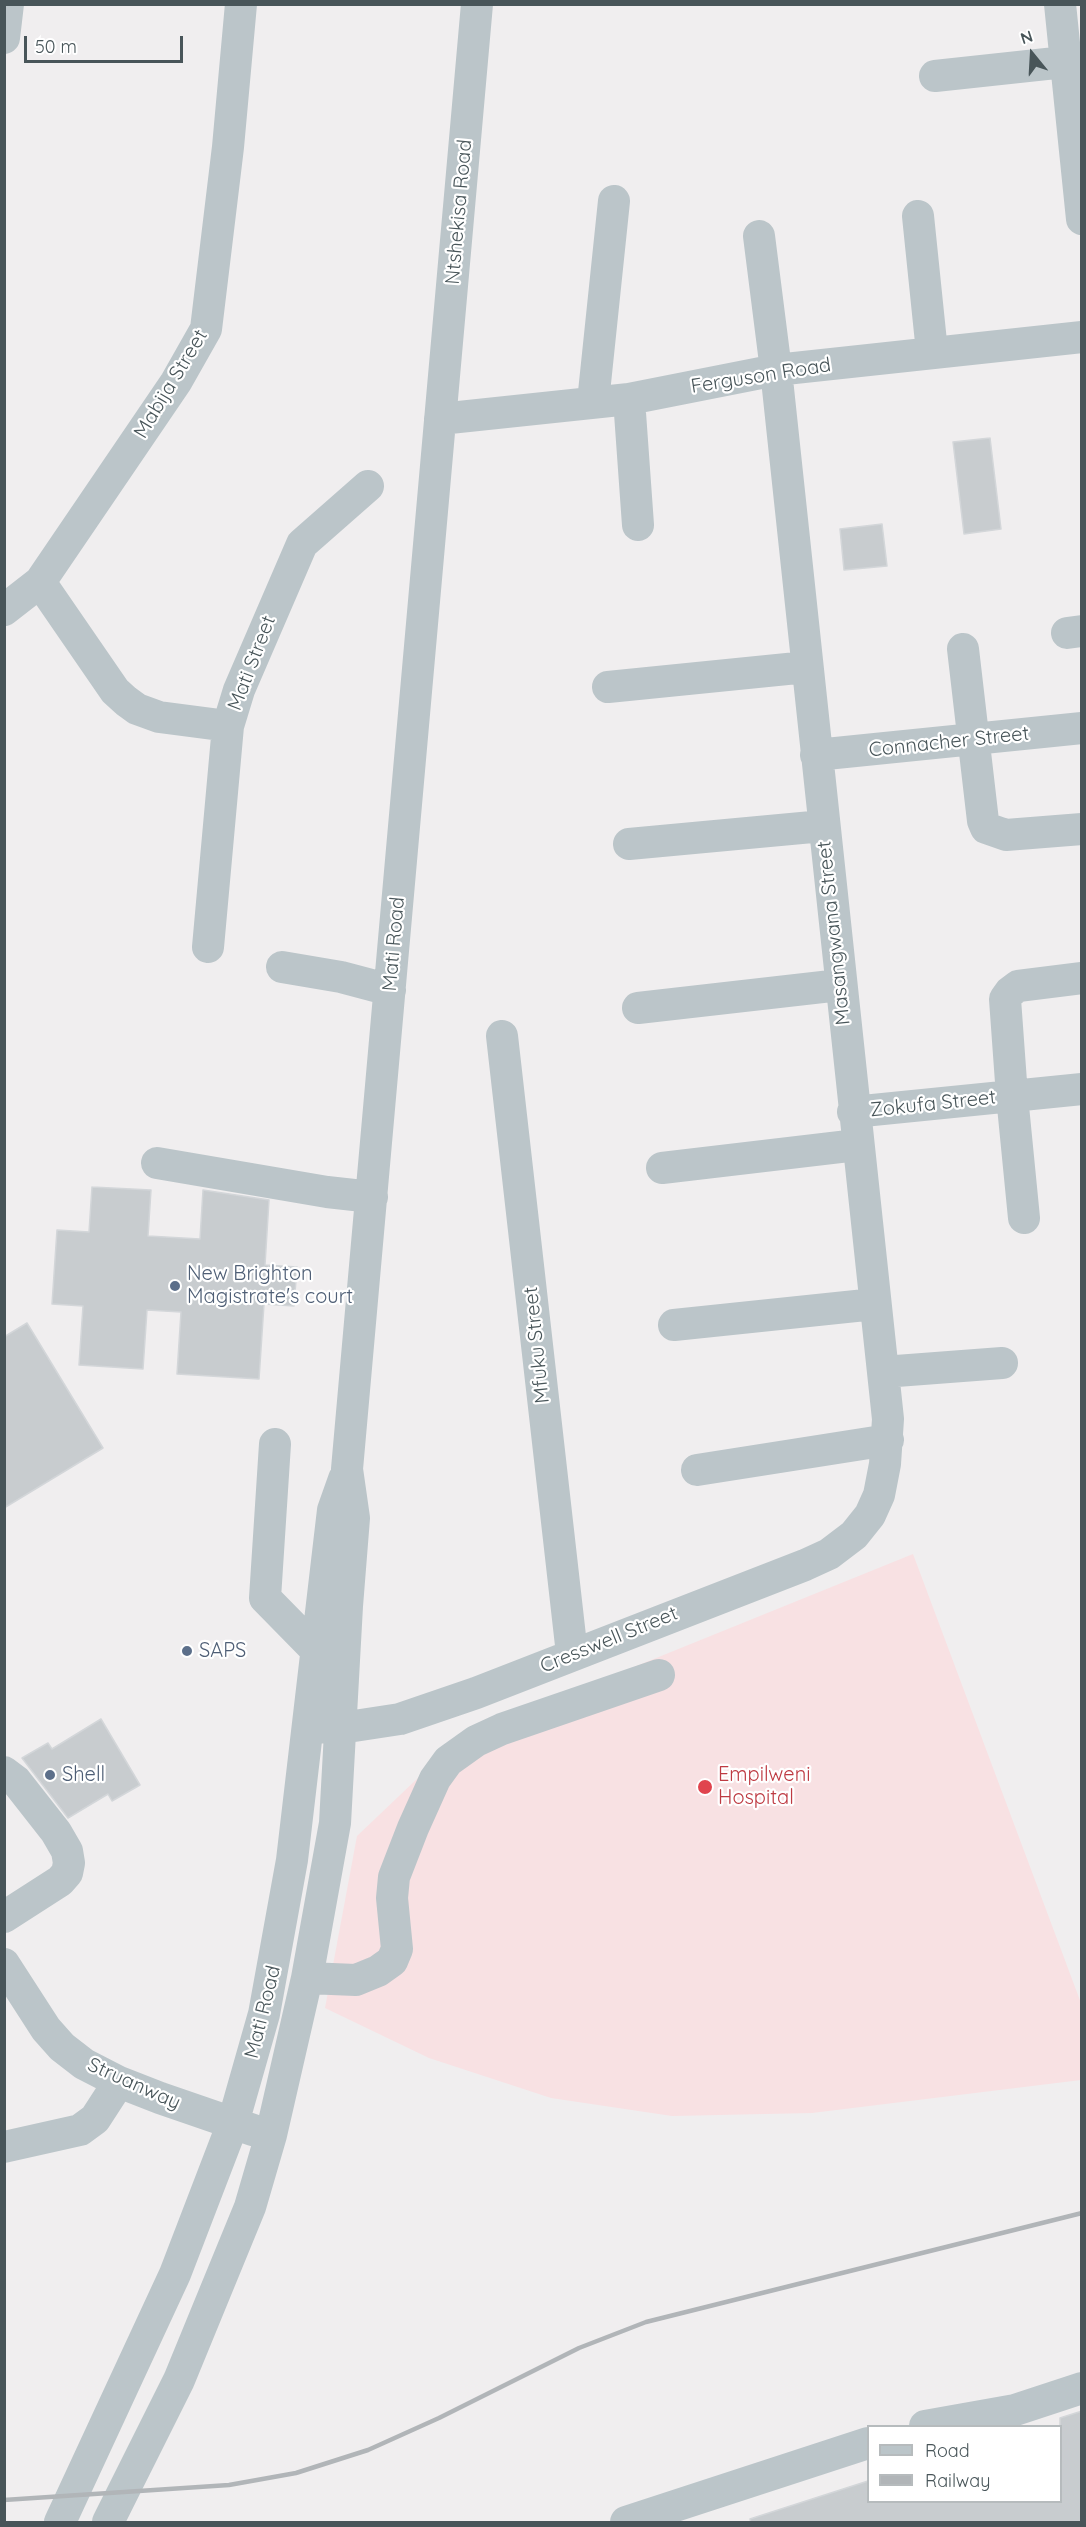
<!DOCTYPE html>
<style>
body{margin:0}
#map{position:relative;width:1086px;height:2527px;overflow:hidden;background:#f0eeef;font-family:Quicksand,sans-serif}
canvas{display:block}
.frame{position:absolute;inset:0;border:6px solid #485559;pointer-events:none}
.legend{position:absolute;left:867px;top:2425px;width:195px;height:78px;box-sizing:border-box;background:#fff;border:2px solid #b6bbbd;margin:0;padding:8px 10px;list-style:none;font-size:18px;color:#485559}
.legend li{display:flex;align-items:center;gap:12px;height:30px}
.legend b{width:30px;border:2px solid #b6bbbd}
.north{position:absolute;left:1002px;top:24px;width:60px;height:60px;-webkit-text-stroke:4px #fff;paint-order:stroke;rotate:342deg;font-size:16px;font-weight:700;line-height:24px;text-align:center;color:#485559}
.north::after{content:'';display:block;margin:auto;width:21px;height:27px;background:#485559;clip-path:polygon(50% 0,100% 100%,50% 72%,0 100%)}
.scale{position:absolute;left:24px;top:36px;width:159px;height:27px;box-sizing:border-box;border:3px solid #485559;border-top:0;padding-left:8px;font-size:18px;line-height:21px;white-space:nowrap;color:#485559;-webkit-text-stroke:4px #fff;paint-order:stroke}
</style>
<div id="map">
<canvas width="1086" height="2527"></canvas>
<div class="frame"></div>
<ul class="legend">
<li><b style="height:8px;background:#bbc5c9"></b>Road</li>
<li><b style="height:8px;background:#b1b5b8"></b>Railway</li>
</ul>
<div class="north">N</div>
<div class="scale">50 m</div>
</div>
<script>
const ctx = document.querySelector('canvas').getContext('2d');
ctx.lineJoin = 'round';
function paint(path, color) { ctx.fillStyle = color; ctx.fill(path, 'evenodd'); }
const toPath = rows => new Path2D(rows.map(r => 'M' + r).join(''));
function stroke(path, color, width, dash) { ctx.strokeStyle = color; ctx.lineWidth = width; ctx.lineCap = dash ? 'butt' : 'round'; ctx.setLineDash(dash || []); ctx.stroke(path); }
function drawText(font, color, halo, rows, align = 'center') {
  ctx.font = font + ' Quicksand,sans-serif'; ctx.lineWidth = 4.5; ctx.setLineDash([]); ctx.textBaseline = 'middle'; ctx.strokeStyle = halo; ctx.fillStyle = color; for (const [text, x, y, turn = 0] of rows) {
    ctx.save(); ctx.translate(x, y); ctx.rotate((+turn || 0) * Math.PI / 180); ctx.textAlign = isNaN(turn) ? turn : align; if (halo) ctx.strokeText(text, 0, 0); ctx.fillText(text, 0, 0); ctx.restore();
  }
}
paint(toPath([
 [913,1554,1081,2003,1081,2080,812,2113,672,2116,551,2098,429,2058,325,2008,357,1836,461,1737]
]), '#f8e1e3');
const building = toPath([
 [990,438,1001,529,964,534,953,442,990,438],
 [882,524,887,566,844,570,840,529,882,524],
 [92,1187,151,1190,148,1236,200,1239,203,1190,269,1200,265,1265,297,1267,294,1306,264,1304,259,1379,177,1374,181,1312,147,1310,143,1369,79,1365,83,1306,52,1304,57,1230,89,1232,92,1187],
 [27,1323,103,1448,4,1508,4,1337,27,1323],
 [101,1719,140,1785,112,1801,108,1794,68,1818,22,1758,48,1743,52,1749,101,1719],
 [1082,2411,1082,2523,751,2523,750,2519,868,2481,868,2502,1060,2502,1060,2418,1082,2411]
]);
paint(building, '#c8cccf');
stroke(building, '#d3d6d9', 1.5);
stroke(toPath([
 [1060,4,1082,219],
 [4,38,8,4],
 [935,76,1065,62],
 [918,216,932,352],
 [629,399,638,525],
 [593,402,614,201],
 [440,419,629,399,776,370,1082,337],
 [40,582,115,691,126,701,137,709,159,717,228,726],
 [4,610,40,582,176,382,206,329,228,147,241,4],
 [1067,633,1082,631],
 [963,649,983,821,986,828,1006,835,1082,829],
 [608,687,807,667],
 [816,755,1082,728],
 [629,844,823,826],
 [208,947,228,726,239,690,302,544,368,486],
 [282,967,341,977,390,990],
 [638,1008,840,985],
 [502,1036,572,1654],
 [853,1112,1082,1089],
 [157,1163,327,1192,372,1197],
 [662,1168,857,1145],
 [1024,1218,1012,1096,1005,999,1010,992,1018,986,1082,978],
 [674,1325,875,1304],
 [883,1372,1002,1363],
 [275,1444,265,1598,317,1651],
 [697,1470,888,1440],
 [308,1727,341,1728,400,1719,476,1693,805,1565,829,1554,854,1535,870,1515,879,1495,885,1464,888,1419,776,370,759,236],
 [4,1772,16,1781,56,1832,67,1851,69,1863,67,1873,60,1881,4,1917],
 [4,1964,46,2029,62,2047,84,2064,119,2082,160,2098,253,2130],
 [307,1978,356,1980,378,1971,392,1961,397,1949,392,1898,394,1877,413,1828,435,1779,448,1761,476,1741,502,1729,659,1675],
 [4,2147,80,2130,95,2119,119,2082],
 [925,2426,1015,2410,1082,2388],
 [60,2522,175,2274,233,2123,264,2014,292,1860,333,1510,344,1479],
 [108,2522,179,2380,250,2207,271,2135,307,1978,335,1823,347,1606,354,1518,347,1469,477,4],
 [626,2522,868,2443]
]), '#bbc5c9', 32);
stroke(toPath([
 [4,2500,229,2485,296,2473,368,2450,439,2418,579,2348,646,2322,1082,2213]
]), '#b1b5b8', 4.5);
for (const [x, y, r, color] of [
 [175,1286,6,"#5c6f8a"],
 [187,1651,6,"#5c6f8a"],
 [50,1775,6,"#5c6f8a"],
 [705,1787,8,"#e0444e"]
]) { const dot = new Path2D(); dot.arc(x, y, r, 0, 2 * Math.PI); ctx.fillStyle = color; ctx.fill(dot); stroke(dot, '#fff', 2); }
drawText('20px', '#485559', '#fff', [
 ["Ntshekisa Road",459,212,-85],
 ["Ferguson Road",761,376,-9],
 ["Mabija Street",171,384,-59],
 ["Mati Street",252,663,-69],
 ["Connacher Street",949,742,-6],
 ["Masangwana Street",834,933,-96],
 ["Mati Road",394,944,-85],
 ["Zokufa Street",933,1104,-6],
 ["Mfuku Street",537,1345,-96],
 ["Cresswell Street",609,1640,-22],
 ["Mati Road",263,2012,-76],
 ["Struanway",134,2084,24]
]);
drawText('20px', '#4e5e75', '#fff', [
 ["New Brighton",187,1274],
 ["Magistrate's court",187,1297],
 ["SAPS",199,1651],
 ["Shell",62,1775]
], 'left');
drawText('20px', '#be3a42', '#fff', [
 ["Empilweni",718,1775],
 ["Hospital",718,1798]
], 'left');
</script>
